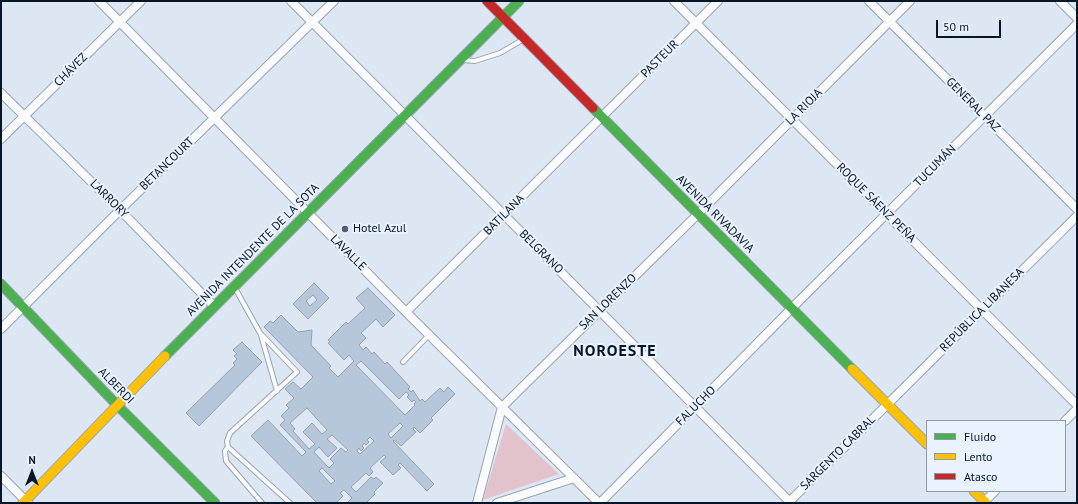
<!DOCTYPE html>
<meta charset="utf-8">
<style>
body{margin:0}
#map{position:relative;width:1078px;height:504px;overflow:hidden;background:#dce7f3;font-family:"PT Sans",sans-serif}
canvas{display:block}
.frame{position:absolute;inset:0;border:2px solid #051629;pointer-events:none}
.legend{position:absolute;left:926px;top:420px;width:140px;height:72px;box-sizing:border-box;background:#e9f2fd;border:1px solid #8e9aa8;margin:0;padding:5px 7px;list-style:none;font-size:12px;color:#051629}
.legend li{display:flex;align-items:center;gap:8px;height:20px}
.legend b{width:20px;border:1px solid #8e9aa8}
.north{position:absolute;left:12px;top:452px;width:40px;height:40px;-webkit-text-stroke:3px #e9f2fd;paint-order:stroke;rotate:0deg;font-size:11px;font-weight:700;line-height:16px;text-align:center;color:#051629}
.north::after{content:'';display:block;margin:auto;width:14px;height:18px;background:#051629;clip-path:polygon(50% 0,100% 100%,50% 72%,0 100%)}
.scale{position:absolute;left:936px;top:20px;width:65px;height:18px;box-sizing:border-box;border:2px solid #051629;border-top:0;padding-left:5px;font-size:12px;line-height:14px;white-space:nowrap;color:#051629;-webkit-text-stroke:3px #e9f2fd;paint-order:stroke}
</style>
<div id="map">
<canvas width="1078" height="504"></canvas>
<div class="frame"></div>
<ul class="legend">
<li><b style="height:5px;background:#4caf50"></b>Fluido</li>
<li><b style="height:5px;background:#ffc107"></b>Lento</li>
<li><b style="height:5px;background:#c62828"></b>Atasco</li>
</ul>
<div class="north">N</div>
<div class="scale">50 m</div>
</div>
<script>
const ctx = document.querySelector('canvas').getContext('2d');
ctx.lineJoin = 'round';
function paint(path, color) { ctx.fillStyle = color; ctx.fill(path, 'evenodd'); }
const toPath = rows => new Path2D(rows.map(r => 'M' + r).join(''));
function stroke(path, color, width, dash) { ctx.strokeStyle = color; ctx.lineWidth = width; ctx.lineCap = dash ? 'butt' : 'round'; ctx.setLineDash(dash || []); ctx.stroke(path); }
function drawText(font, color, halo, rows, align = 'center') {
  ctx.font = font + ' "PT Sans",sans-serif'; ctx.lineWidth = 4; ctx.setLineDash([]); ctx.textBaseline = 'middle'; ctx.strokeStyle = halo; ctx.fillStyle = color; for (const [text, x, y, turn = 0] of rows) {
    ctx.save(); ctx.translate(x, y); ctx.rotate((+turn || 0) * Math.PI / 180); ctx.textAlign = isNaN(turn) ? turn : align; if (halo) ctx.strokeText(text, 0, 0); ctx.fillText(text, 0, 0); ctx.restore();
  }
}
paint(toPath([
 [506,424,559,474,483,500]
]), '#e2c3cb');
const building = toPath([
 [314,283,329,298,308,319,293,304,314,283],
 [313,295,317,300,310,306,306,301,313,295],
 [368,288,395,315,383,327,376,319,361,333,366,338,359,345,363,350,366,347,372,354,374,352,385,364,387,362,410,387,408,389,411,392,413,390,420,401,422,399,425,402,440,388,444,392,448,387,455,394,431,418,433,420,420,433,414,427,413,429,416,432,401,446,394,440,393,441,434,484,427,491,400,463,398,465,401,468,393,475,380,462,386,457,384,455,370,468,373,472,369,476,366,473,351,487,356,492,371,477,374,479,376,477,383,483,374,492,375,494,366,503,347,503,352,498,344,490,340,493,343,496,336,503,317,503,251,436,268,420,302,456,306,452,280,425,285,420,281,416,289,408,286,405,294,398,285,389,293,382,301,389,313,377,264,327,270,321,273,323,281,315,298,332,312,330,311,345,331,366,329,368,338,377,354,361,349,355,344,360,328,343,330,342,328,340,346,322,348,324,365,308,356,298,368,288],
 [361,361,399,399,406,392,409,395,407,397,412,402,414,400,416,402,414,404,415,405,405,415,356,365,361,361],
 [307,408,327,430,322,434,312,423,303,432,315,444,309,449,293,431,295,429,290,423,307,408],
 [400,423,403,426,391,438,388,434,400,423],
 [332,435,348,450,346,452,341,448,330,459,334,463,329,468,314,452,319,447,328,457,337,448,327,439,332,435],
 [370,437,374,441,360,454,357,451,359,448,361,451,364,448,362,446,364,443,366,445,369,442,367,440,370,437],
 [322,468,335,481,331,484,319,471,322,468],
 [242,342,262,362,199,426,186,413,235,365,233,363,237,359,234,356,237,354,233,350,242,342]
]);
paint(building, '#b7c7da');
stroke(building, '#94a1b0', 1);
const lane = toPath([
 [462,60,475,61,500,53,524,39],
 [235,288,260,333,297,372,230,433,227,441,228,447,290,503],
 [261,335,277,391],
 [403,362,429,335],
 [228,447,225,451,226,461,262,503]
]);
const street = toPath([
 [99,1,406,312,599,503],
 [291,1,791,503],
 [674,1,1077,405],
 [869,1,1077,209],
 [1060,1,1077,18],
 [1,93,120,210,214,306],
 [1,139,141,1],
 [406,312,718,1],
 [1,329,120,210,334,1],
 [1065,421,1077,409],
 [1,476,28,503],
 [477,503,502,407,698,214,910,1],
 [497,503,574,478],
 [600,503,792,308,1077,24],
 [788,503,1077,216],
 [983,503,995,491]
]);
const fast = toPath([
 [593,108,852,369],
 [1,284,117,405,215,503],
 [165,356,519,1]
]);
const slow = toPath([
 [852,369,927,444],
 [974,491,986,503],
 [23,503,165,356]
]);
const jam = toPath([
 [487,1,593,108]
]);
stroke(lane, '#98a4b3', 6);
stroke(street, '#98a4b3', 10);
stroke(fast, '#98a4b3', 11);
stroke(slow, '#98a4b3', 11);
stroke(jam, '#98a4b3', 11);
stroke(lane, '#fafbfd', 4);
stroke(street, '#fafbfd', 8);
stroke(fast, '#4caf50', 9);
stroke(slow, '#ffc107', 9);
stroke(jam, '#c62828', 9);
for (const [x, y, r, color] of [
 [345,229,4,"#505f70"]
]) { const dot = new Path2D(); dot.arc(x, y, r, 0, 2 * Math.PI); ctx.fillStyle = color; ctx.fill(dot); stroke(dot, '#e9f2fd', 1.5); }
drawText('12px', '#051629', '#e9f2fd', [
 ["PASTEUR",660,59,-45],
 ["CHÁVEZ",71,70,-45],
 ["GENERAL PAZ",973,105,45],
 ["LA RIOJA",804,107,-45],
 ["BETANCOURT",167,164,-44],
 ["TUCUMÁN",935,166,-45],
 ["LARRORY",109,199,45],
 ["ROQUE SÁENZ PEÑA",876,203,45],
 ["AVENIDA RIVADAVIA",715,214,45],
 ["BATILANA",504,215,-45],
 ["AVENIDA INTENDENTE DE LA SOTA",253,250,-45],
 ["BELGRANO",541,252,45],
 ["LAVALLE",348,253,45],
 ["SAN LORENZO",608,302,-44],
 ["REPÚBLICA LIBANESA",982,310,-45],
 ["ALBERDI",116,386,46],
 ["FALUCHO",696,406,-45],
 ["SARGENTO CABRAL",838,453,-45]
]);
drawText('12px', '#051629', '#e9f2fd', [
 ["Hotel Azul",353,229]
], 'left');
ctx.letterSpacing = '1px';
drawText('bold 16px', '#051629', '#e9f2fd', [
 ["NOROESTE",615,351]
]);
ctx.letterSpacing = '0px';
</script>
